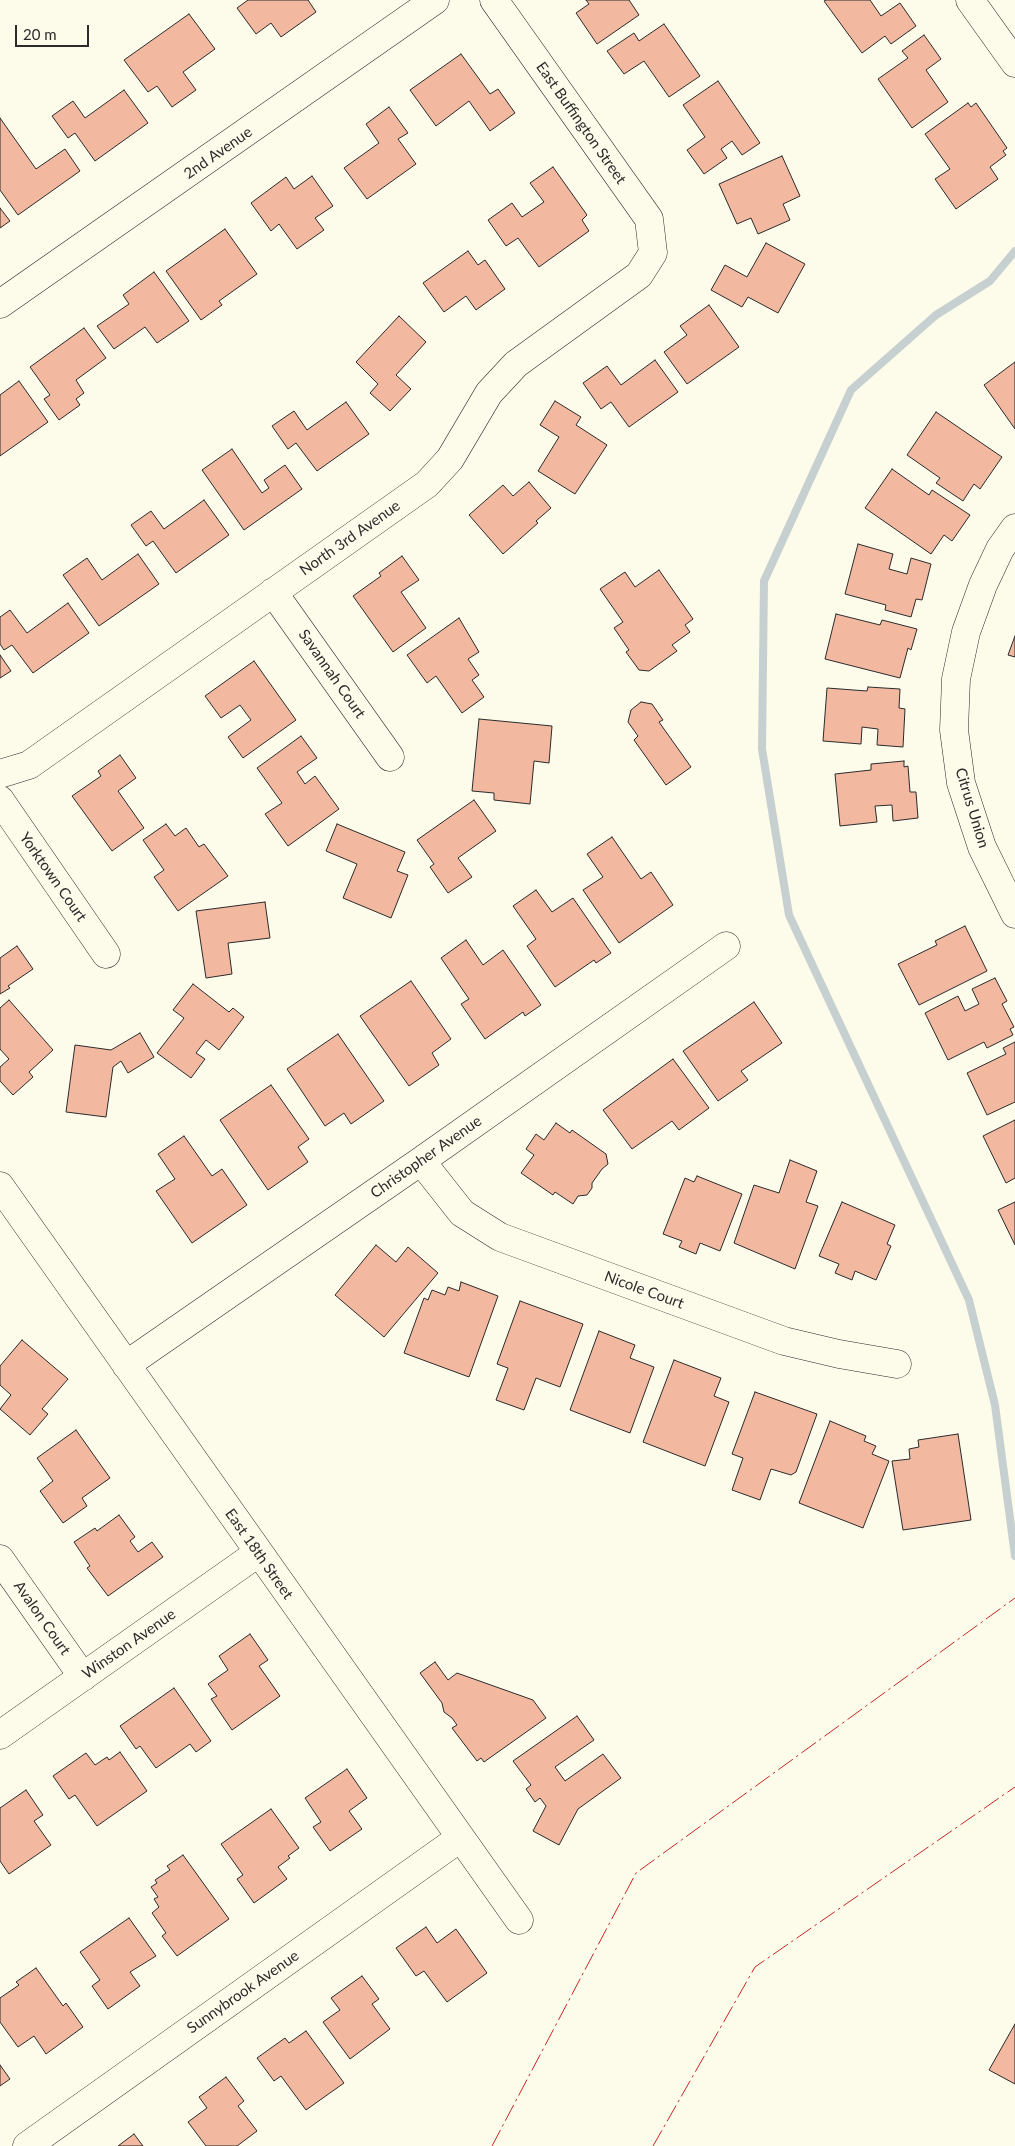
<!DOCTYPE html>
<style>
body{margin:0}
#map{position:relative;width:1015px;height:2146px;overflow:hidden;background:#fdfbea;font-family:Lato,sans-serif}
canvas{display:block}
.scale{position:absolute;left:15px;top:25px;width:74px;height:22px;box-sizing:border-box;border:2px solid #2b2b2b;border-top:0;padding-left:6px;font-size:15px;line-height:18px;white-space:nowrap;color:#2b2b2b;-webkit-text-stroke:4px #fdfbea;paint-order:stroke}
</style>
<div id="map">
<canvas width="1015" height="2146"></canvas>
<div class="scale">20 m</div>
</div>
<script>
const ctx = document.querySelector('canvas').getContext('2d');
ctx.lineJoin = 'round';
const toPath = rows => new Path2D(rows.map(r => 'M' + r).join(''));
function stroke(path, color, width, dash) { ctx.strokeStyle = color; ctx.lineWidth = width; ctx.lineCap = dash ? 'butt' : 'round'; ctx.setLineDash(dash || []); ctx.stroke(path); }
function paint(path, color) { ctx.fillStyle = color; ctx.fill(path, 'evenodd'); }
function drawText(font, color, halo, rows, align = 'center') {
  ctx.font = font + ' Lato,sans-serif'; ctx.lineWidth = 4; ctx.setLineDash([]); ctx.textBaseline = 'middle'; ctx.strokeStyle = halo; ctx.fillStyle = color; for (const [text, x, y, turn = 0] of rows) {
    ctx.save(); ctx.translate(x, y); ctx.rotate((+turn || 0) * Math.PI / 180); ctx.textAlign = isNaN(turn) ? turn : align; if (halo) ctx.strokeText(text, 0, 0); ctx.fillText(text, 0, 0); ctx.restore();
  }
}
stroke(toPath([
 [1015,251,990,281,936,315,851,390,764,581,762,749,789,915,969,1300,995,1405,1015,1556]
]), '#c7d0d0', 8);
const building = toPath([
 [248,0,308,0,316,12,281,37,271,23,256,34,237,8,248,0],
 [586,0,629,0,639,15,597,44,576,13,589,4,586,0],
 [826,0,870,0,881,16,900,3,916,26,891,44,885,36,862,53,824,1,826,0],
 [189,14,215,49,183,72,196,90,172,107,157,86,148,92,124,60,189,14],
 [664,24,700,76,669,97,644,61,624,74,607,51,634,33,639,41,664,24],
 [924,35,941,59,926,70,948,102,912,128,878,79,908,58,902,51,924,35],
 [461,54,490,94,498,89,515,113,490,131,469,101,436,126,410,90,461,54],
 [718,81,760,143,742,155,732,141,721,149,727,158,704,174,687,150,705,137,683,105,718,81],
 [124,90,148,123,95,161,75,133,68,138,52,116,73,101,85,118,124,90],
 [968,103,971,107,976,103,1007,148,1003,151,1006,155,990,167,998,179,956,209,935,179,950,169,925,134,968,103],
 [389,107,408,133,398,139,416,164,367,199,344,168,379,143,366,124,389,107],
 [0,118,36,169,65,149,80,171,18,215,0,190,0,118],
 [782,156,800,196,783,204,790,220,758,234,751,218,737,224,719,184,782,156],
 [553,167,587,215,582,220,589,231,539,267,518,238,506,246,488,220,512,203,522,217,544,202,530,183,553,167],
 [312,176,333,206,315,218,324,230,297,249,279,224,271,231,251,203,286,177,294,189,312,176],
 [0,208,10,221,0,228,0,208],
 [225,229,257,274,219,301,222,305,201,320,166,271,225,229],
 [766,243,805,264,778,313,748,297,742,307,711,290,725,265,747,277,766,243],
 [468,251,478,265,485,260,505,289,476,310,466,296,444,312,423,283,468,251],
 [154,272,189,321,157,343,145,327,114,349,97,326,129,304,123,295,154,272],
 [709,305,739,347,687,384,664,352,687,335,680,326,709,305],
 [399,316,426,342,396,375,411,389,390,411,370,393,378,384,356,362,399,316],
 [84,328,106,358,76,380,84,393,76,399,80,405,59,420,44,399,50,395,30,367,84,328],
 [655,360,678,392,629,427,611,402,601,409,583,383,607,366,621,385,655,360],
 [1015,362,1015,429,984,385,1015,362],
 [19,381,48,422,0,456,0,395,19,381],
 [555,401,581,417,576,425,607,445,575,494,538,471,559,437,540,425,555,401],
 [346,402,369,434,317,471,296,443,288,449,272,426,294,411,307,430,346,402],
 [936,412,1002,457,980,489,974,484,963,501,936,483,940,478,907,455,936,412],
 [232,449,262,493,269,488,264,480,285,465,302,489,244,530,202,470,232,449],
 [892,469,929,495,932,490,970,515,952,541,944,535,931,554,865,508,892,469],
 [529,482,551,508,536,521,538,523,503,554,469,515,503,485,513,496,529,482],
 [204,500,229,535,176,573,153,541,146,546,131,525,151,511,164,529,204,500],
 [858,544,893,554,889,569,907,574,911,558,931,564,922,600,916,599,911,617,885,610,886,605,845,594,858,544],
 [138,554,159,584,99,626,63,575,87,558,102,580,138,554],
 [402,556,419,580,401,592,426,628,393,652,353,596,381,576,379,573,402,556],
 [659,570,693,619,685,625,690,632,672,645,677,651,649,671,639,670,626,652,629,650,614,628,623,622,600,589,625,572,635,587,659,570],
 [68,603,89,633,33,673,12,645,4,650,0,644,0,617,10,610,27,633,68,603],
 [836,614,880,625,882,620,917,629,911,650,908,648,900,678,825,659,836,614],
 [459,618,479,652,468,659,479,675,472,680,484,697,462,713,436,676,427,683,407,655,459,618],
 [1015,636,1015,657,1008,655,1015,636],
 [0,655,11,671,0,678,0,655],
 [254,661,296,720,243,758,228,737,251,720,240,705,221,718,205,696,254,661],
 [868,687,900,689,899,708,905,709,903,747,877,745,878,729,862,727,861,744,823,741,827,688,867,691,868,687],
 [641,702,652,704,663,720,659,722,691,767,666,785,634,740,638,736,628,722,631,710,641,702],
 [479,719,552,726,549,763,534,761,530,804,494,800,494,793,472,791,479,719],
 [301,736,317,758,297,772,305,784,315,776,339,809,288,846,265,814,282,803,257,768,301,736],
 [120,755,136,778,118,791,144,828,112,851,72,796,101,776,98,771,120,755],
 [904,761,904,767,908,766,910,792,916,792,918,818,893,821,892,805,875,806,877,822,840,826,835,774,871,770,871,764,904,761],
 [474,800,496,831,458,858,472,877,448,893,430,867,434,864,417,840,474,800],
 [166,824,175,836,186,828,199,847,204,844,228,876,178,911,154,877,164,870,143,840,166,824],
 [337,824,405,852,397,871,408,875,391,918,343,898,357,864,326,851,337,824],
 [612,837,641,879,651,872,673,905,619,943,583,890,603,877,587,854,612,837],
 [536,890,552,912,573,898,611,953,596,963,594,960,555,987,527,946,536,939,513,906,536,890],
 [265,902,270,938,228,943,232,974,206,978,196,911,265,902],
 [965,926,987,971,919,1005,898,964,937,945,935,941,965,926],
 [466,940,483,965,503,950,541,1005,525,1016,523,1012,485,1039,461,1004,469,999,441,958,466,940],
 [17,946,33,969,8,986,10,988,0,994,0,958,17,946],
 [995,978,1007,1001,1002,1004,1014,1027,1010,1029,1013,1035,987,1048,984,1042,948,1060,925,1013,958,996,965,1011,979,1004,972,989,995,978],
 [411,981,451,1039,432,1053,439,1065,409,1086,360,1016,411,981],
 [193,984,229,1012,233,1008,244,1017,219,1050,206,1040,196,1053,205,1059,191,1078,157,1053,184,1018,173,1010,193,984],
 [9,1000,53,1050,29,1072,33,1077,13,1095,0,1081,0,1067,9,1059,0,1049,0,1008,9,1000],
 [754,1002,782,1043,741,1071,748,1080,718,1101,683,1051,754,1002],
 [140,1033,154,1057,128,1073,121,1061,113,1067,106,1117,66,1112,75,1045,111,1050,140,1033],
 [338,1034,384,1101,351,1124,344,1113,325,1126,287,1069,338,1034],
 [1015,1042,1015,1102,987,1115,967,1073,1006,1054,1003,1048,1015,1042],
 [673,1059,709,1108,679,1130,672,1121,632,1149,603,1110,673,1059],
 [271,1085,309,1139,298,1147,308,1162,268,1190,220,1120,271,1085],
 [1015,1120,1015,1178,1006,1183,983,1136,1015,1120],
 [556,1123,570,1133,572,1130,606,1154,608,1164,602,1169,592,1183,592,1188,587,1195,578,1196,573,1204,555,1192,553,1195,521,1173,534,1155,526,1149,536,1134,544,1140,556,1123],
 [184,1136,212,1176,222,1169,247,1205,192,1243,156,1191,175,1179,158,1154,184,1136],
 [790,1160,817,1171,806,1202,818,1206,795,1269,734,1243,754,1185,779,1193,790,1160],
 [697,1176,742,1194,720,1251,700,1243,696,1254,679,1247,682,1241,663,1234,685,1178,694,1182,697,1176],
 [842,1202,895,1225,887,1244,891,1246,876,1280,855,1271,852,1280,835,1273,839,1264,819,1256,842,1202],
 [1015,1202,1015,1245,998,1210,1015,1202],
 [376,1245,396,1262,408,1247,438,1273,384,1337,335,1295,376,1245],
 [461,1282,498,1296,469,1377,404,1353,424,1298,428,1300,432,1290,445,1295,448,1287,459,1291,461,1282],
 [520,1301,583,1324,560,1387,536,1378,524,1410,496,1400,508,1368,497,1364,520,1301],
 [599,1331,635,1345,630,1358,654,1367,630,1433,570,1410,599,1331],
 [22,1340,68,1379,42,1409,48,1414,30,1435,0,1409,11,1395,0,1385,0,1366,22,1340],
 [674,1360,721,1378,714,1396,729,1402,705,1466,643,1442,674,1360],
 [755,1392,817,1414,796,1472,791,1475,771,1469,760,1500,732,1490,743,1458,732,1454,755,1392],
 [830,1421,866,1436,864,1441,876,1446,872,1454,889,1461,863,1528,799,1503,830,1421],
 [76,1430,110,1478,82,1498,87,1506,63,1523,40,1491,53,1481,37,1458,76,1430],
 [958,1434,971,1520,903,1530,892,1461,910,1459,909,1449,919,1447,918,1440,958,1434],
 [119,1515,135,1537,130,1541,138,1552,152,1542,163,1557,108,1596,87,1568,90,1566,74,1542,95,1528,97,1531,119,1515],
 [250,1634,268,1660,259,1666,280,1696,232,1730,211,1699,217,1696,208,1684,228,1670,219,1656,250,1634],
 [435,1662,448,1680,457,1673,533,1700,546,1718,484,1762,481,1758,477,1761,452,1728,457,1725,452,1718,444,1712,442,1703,420,1673,435,1662],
 [174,1688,211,1741,196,1752,190,1744,156,1768,140,1746,136,1749,120,1726,174,1688],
 [577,1716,594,1740,555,1767,565,1781,603,1754,621,1778,578,1809,559,1845,533,1831,546,1806,540,1798,535,1802,526,1789,531,1785,513,1761,577,1716],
 [120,1752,147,1791,97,1826,75,1795,69,1799,53,1776,86,1753,95,1765,107,1757,109,1760,120,1752],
 [347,1769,367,1798,349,1811,362,1829,330,1851,313,1827,321,1822,305,1798,347,1769],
 [26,1790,43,1815,34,1821,51,1845,9,1874,0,1861,0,1808,26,1790],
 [271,1809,299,1848,288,1856,290,1858,278,1867,287,1879,254,1903,237,1879,243,1875,221,1844,271,1809],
 [183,1855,229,1919,177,1956,162,1936,166,1933,152,1913,159,1907,154,1899,158,1897,151,1887,157,1883,155,1880,170,1870,167,1866,183,1855],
 [129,1918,156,1956,130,1972,140,1986,108,2009,92,1986,100,1980,80,1952,129,1918],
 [426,1927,437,1943,456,1929,487,1973,447,2002,424,1971,416,1976,396,1948,426,1927],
 [36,1968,63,2006,66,2003,83,2027,46,2054,34,2036,18,2047,0,2022,0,1998,19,1985,16,1982,36,1968],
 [362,1976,379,1999,372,2004,390,2029,350,2059,323,2022,340,2010,331,1998,362,1976],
 [1015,2024,1015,2084,989,2070,1015,2024],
 [306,2031,344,2083,306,2110,281,2076,274,2081,257,2058,285,2038,289,2043,306,2031],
 [0,2065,10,2079,0,2086,0,2065],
 [226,2077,244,2101,238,2106,257,2131,237,2146,206,2146,188,2122,207,2108,199,2097,226,2077],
 [134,2134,143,2146,118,2146,134,2134]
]);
paint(building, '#f2b8a0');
stroke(building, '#2b2b2b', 1);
const minor = toPath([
 [0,304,435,0],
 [1015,528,1000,549,983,585,966,632,956,679,954,730,961,783,982,847,1015,914],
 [273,592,390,757],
 [0,774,29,765,427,484,450,459,489,393,516,364,639,275,653,253,649,219,494,0],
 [0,800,106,954],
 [421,1161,462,1213,500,1237,784,1341,839,1354,897,1364],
 [0,1186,519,1920],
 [126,1365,421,1161,726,946],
 [0,1559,83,1677],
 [0,1735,258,1553],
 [27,2146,460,1838]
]);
const major = toPath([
 [970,0,1015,63]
]);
stroke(minor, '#2b2b2b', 29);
stroke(major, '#2b2b2b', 29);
stroke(minor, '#fdfbea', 28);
stroke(major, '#fdfbea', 28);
stroke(toPath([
 [492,2146,636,1873,1015,1598],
 [653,2146,755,1967,1015,1787]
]), '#c62828', 1, [18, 4, 2.5, 4]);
drawText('15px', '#2b2b2b', '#fdfbea', [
 ["East Buffington Street",581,123,55],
 ["2nd Avenue",218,153,-35],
 ["North 3rd Avenue",350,538,-35],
 ["Savannah Court",332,674,55],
 ["Citrus Union",972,808,73],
 ["Yorktown Court",53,877,55],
 ["Christopher Avenue",426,1157,-35],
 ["Nicole Court",644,1290,20],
 ["East 18th Street",259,1554,55],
 ["Avalon Court",42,1618,55],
 ["Winston Avenue",129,1644,-35],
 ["Sunnybrook Avenue",243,1992,-35]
]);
</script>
